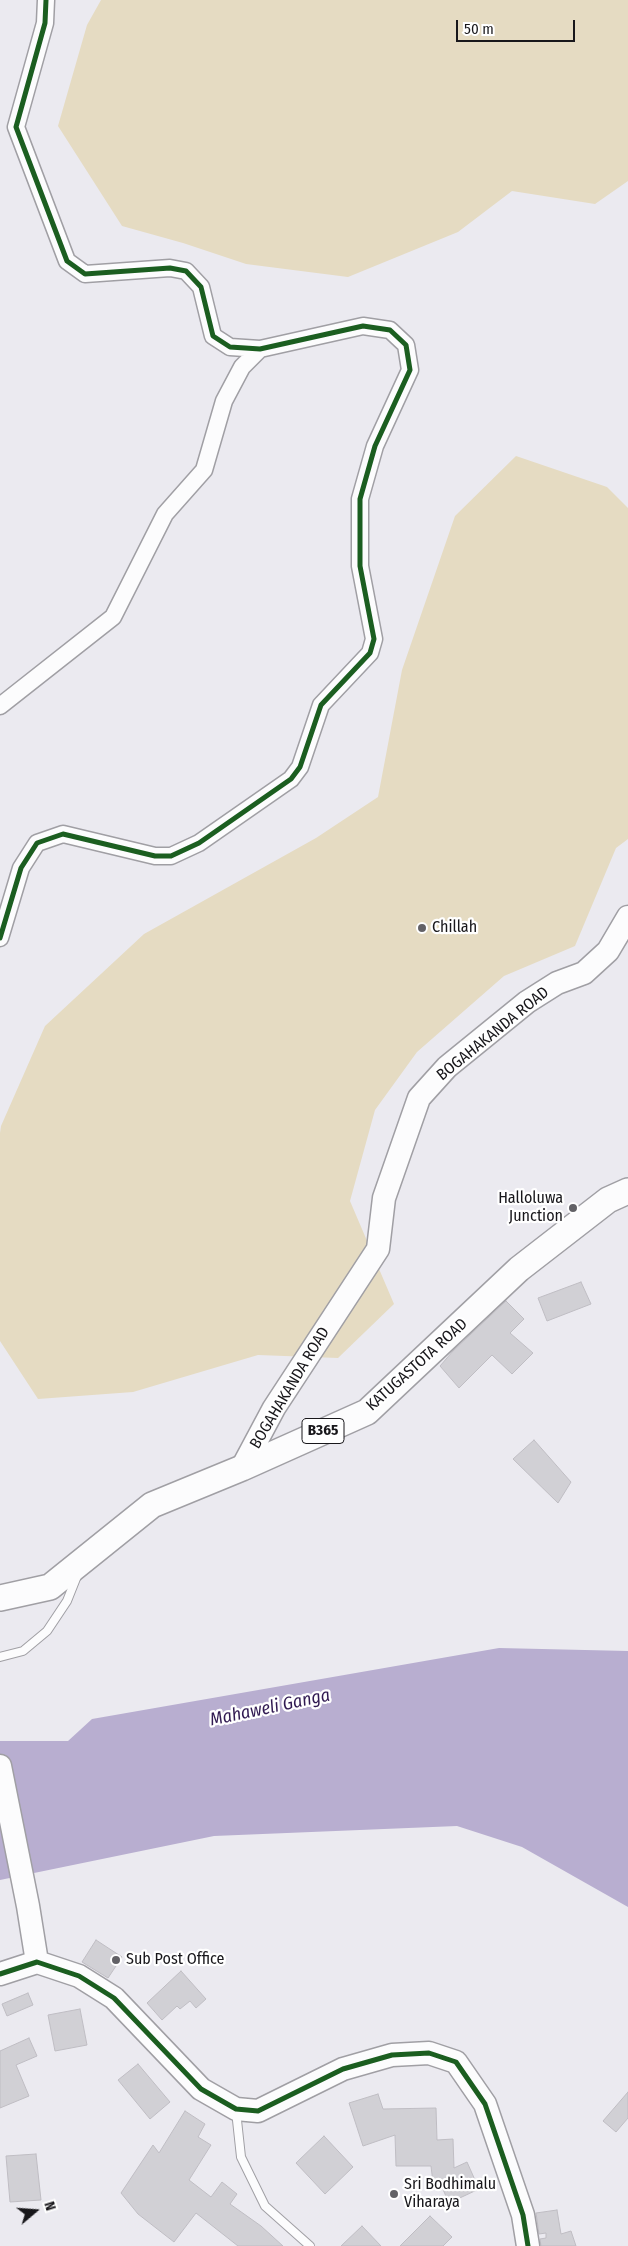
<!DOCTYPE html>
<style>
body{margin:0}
#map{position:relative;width:628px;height:2246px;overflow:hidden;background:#ebeaf0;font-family:"Fira Sans Condensed",sans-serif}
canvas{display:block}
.north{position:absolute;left:10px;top:2186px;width:50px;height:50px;-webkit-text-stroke:4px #fff;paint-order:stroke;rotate:72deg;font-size:14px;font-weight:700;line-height:20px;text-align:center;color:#18171b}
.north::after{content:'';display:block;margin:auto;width:18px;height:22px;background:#18171b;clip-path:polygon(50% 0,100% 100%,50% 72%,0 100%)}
.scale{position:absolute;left:456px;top:20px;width:119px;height:22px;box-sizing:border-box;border:2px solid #18171b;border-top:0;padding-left:6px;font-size:15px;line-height:18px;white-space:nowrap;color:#18171b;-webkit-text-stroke:4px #fff;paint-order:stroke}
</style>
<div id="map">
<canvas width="628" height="2246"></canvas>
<div class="north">N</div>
<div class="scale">50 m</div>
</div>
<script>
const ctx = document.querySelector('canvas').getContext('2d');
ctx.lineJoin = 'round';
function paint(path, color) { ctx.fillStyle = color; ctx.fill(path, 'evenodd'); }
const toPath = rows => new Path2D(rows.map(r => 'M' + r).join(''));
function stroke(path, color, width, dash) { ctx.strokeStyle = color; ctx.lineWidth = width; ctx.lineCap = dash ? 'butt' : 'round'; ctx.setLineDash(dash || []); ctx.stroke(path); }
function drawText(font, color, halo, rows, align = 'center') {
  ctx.font = font + ' "Fira Sans Condensed",sans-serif'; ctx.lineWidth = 4.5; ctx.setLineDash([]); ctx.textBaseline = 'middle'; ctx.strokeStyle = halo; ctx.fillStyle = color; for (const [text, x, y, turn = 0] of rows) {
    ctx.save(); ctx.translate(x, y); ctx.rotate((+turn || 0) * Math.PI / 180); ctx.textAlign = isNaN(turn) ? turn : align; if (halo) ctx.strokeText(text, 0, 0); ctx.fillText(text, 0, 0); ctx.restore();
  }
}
paint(toPath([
 [101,0,628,0,628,181,595,204,512,191,458,232,348,277,246,264,183,243,122,226,58,126,87,25],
 [516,456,607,487,628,508,628,839,616,848,575,946,504,976,417,1052,375,1110,350,1201,394,1304,338,1358,258,1355,133,1392,38,1399,0,1341,0,1133,1,1126,45,1026,144,934,316,838,378,797,402,670,455,516]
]), '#e5dbc2');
paint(toPath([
 [499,1648,628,1651,628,1907,522,1847,457,1826,214,1836,0,1880,0,1741,68,1741,92,1719]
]), '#b8aed0');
const building = toPath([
 [581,1282,591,1304,547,1321,538,1298,581,1282],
 [506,1301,524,1319,510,1333,533,1353,512,1374,492,1355,459,1388,440,1366,453,1351,506,1301],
 [534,1440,571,1482,558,1503,513,1459,534,1440],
 [96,1940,122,1957,108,1978,82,1962,96,1940],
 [181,1971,206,1999,196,2008,190,2001,180,2009,177,2006,162,2020,147,2003,181,1971],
 [28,1993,33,2005,7,2016,2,2004,28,1993],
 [80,2009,87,2045,55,2051,48,2015,80,2009],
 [29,2038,37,2056,16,2065,29,2096,0,2108,0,2051,29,2038],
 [138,2064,170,2102,150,2119,118,2080,138,2064],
 [628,2092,628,2118,616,2132,603,2121,628,2092],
 [378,2094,383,2109,436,2108,437,2140,453,2139,454,2168,467,2162,479,2189,449,2203,441,2185,433,2183,431,2166,396,2166,395,2135,363,2146,349,2103,378,2094],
 [185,2111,205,2124,198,2137,211,2145,189,2180,211,2197,222,2182,237,2194,230,2204,261,2226,283,2246,238,2246,196,2213,174,2242,138,2214,121,2193,153,2145,159,2153,185,2111],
 [324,2136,353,2167,325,2194,296,2163,324,2136],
 [36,2154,41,2200,10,2202,6,2156,36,2154],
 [557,2210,561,2234,571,2231,576,2246,541,2246,540,2239,546,2238,546,2233,539,2234,536,2213,557,2210],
 [430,2216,452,2237,443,2246,400,2246,430,2216],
 [362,2226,381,2246,341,2246,362,2226]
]);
paint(building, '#d1d0d5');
stroke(building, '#bfbdc3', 1);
const lane = toPath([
 [0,1657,23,1651,47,1631,67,1601,77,1576],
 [236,2111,241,2157,265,2206,310,2246]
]);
const street = toPath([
 [0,706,113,617,165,514,204,470,224,401,242,367,260,349],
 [0,938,21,868,37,843,63,834,155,856,171,856,199,843,291,779,300,767,321,705,370,653,374,639,360,566,360,499,375,446,410,370,406,345,390,330,363,326,260,349,230,347,213,336,201,287,186,271,170,268,85,274,67,261,16,127,45,23,46,0]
]);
const secondary = toPath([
 [242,1468,274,1408,378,1249,384,1198,419,1098,447,1067,527,1002,557,983,584,973,608,951,628,917],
 [0,1766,28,1906,37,1962],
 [0,1974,37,1962,79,1976,114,1998,201,2089,236,2109,258,2111,343,2069,392,2055,429,2053,456,2062,485,2104,523,2215,528,2246]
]);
const primary = toPath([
 [0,1598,50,1587,152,1505,242,1468,367,1412,519,1269,608,1200,628,1191]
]);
stroke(lane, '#a09fa4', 10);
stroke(street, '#a09fa4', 19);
stroke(secondary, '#a09fa4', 25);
stroke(primary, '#a09fa4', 28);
stroke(lane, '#fcfcfd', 8);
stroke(street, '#fcfcfd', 16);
stroke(secondary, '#fcfcfd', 22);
stroke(primary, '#fcfcfd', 25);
stroke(toPath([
 [0,938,21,868,37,843,63,834,155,856,171,856,199,843,291,779,300,767,321,705,370,653,374,639,360,566,360,499,375,446,410,370,406,345,390,330,363,326,260,349,230,347,213,336,201,287,186,271,170,268,85,274,67,261,16,127,45,23,46,0],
 [0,1974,37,1962,79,1976,114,1998,201,2089,236,2109,258,2111,343,2069,392,2055,429,2053,456,2062,485,2104,523,2215,528,2246]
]), '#1b5e20', 5);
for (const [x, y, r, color] of [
 [422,928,5,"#626166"],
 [573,1208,5,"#626166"],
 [116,1960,5,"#626166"],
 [394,2194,5,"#626166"]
]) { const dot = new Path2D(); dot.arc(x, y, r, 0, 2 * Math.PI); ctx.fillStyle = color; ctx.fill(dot); stroke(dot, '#fff', 2); }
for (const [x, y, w] of [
 [323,1431,42]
]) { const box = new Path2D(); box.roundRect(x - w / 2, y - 12.5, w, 25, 4); ctx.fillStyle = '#fff'; ctx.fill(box); stroke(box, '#18171b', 1); }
drawText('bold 15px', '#18171b', null, [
 ["B365",323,1431]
]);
drawText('16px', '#18171b', '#fff', [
 ["Chillah",432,928],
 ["Halloluwa",563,1199,"right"],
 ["Junction",563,1217,"right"],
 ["Sub Post Office",126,1960],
 ["Sri Bodhimalu",404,2185],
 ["Viharaya",404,2203]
], 'left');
drawText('16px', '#18171b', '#fff', [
 ["BOGAHAKANDA ROAD",493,1034,-39],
 ["KATUGASTOTA ROAD",417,1365,-42],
 ["BOGAHAKANDA ROAD",290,1388,-59]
]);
drawText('italic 18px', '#311a52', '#fff', [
 ["Mahaweli Ganga",270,1708,-12]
]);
</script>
